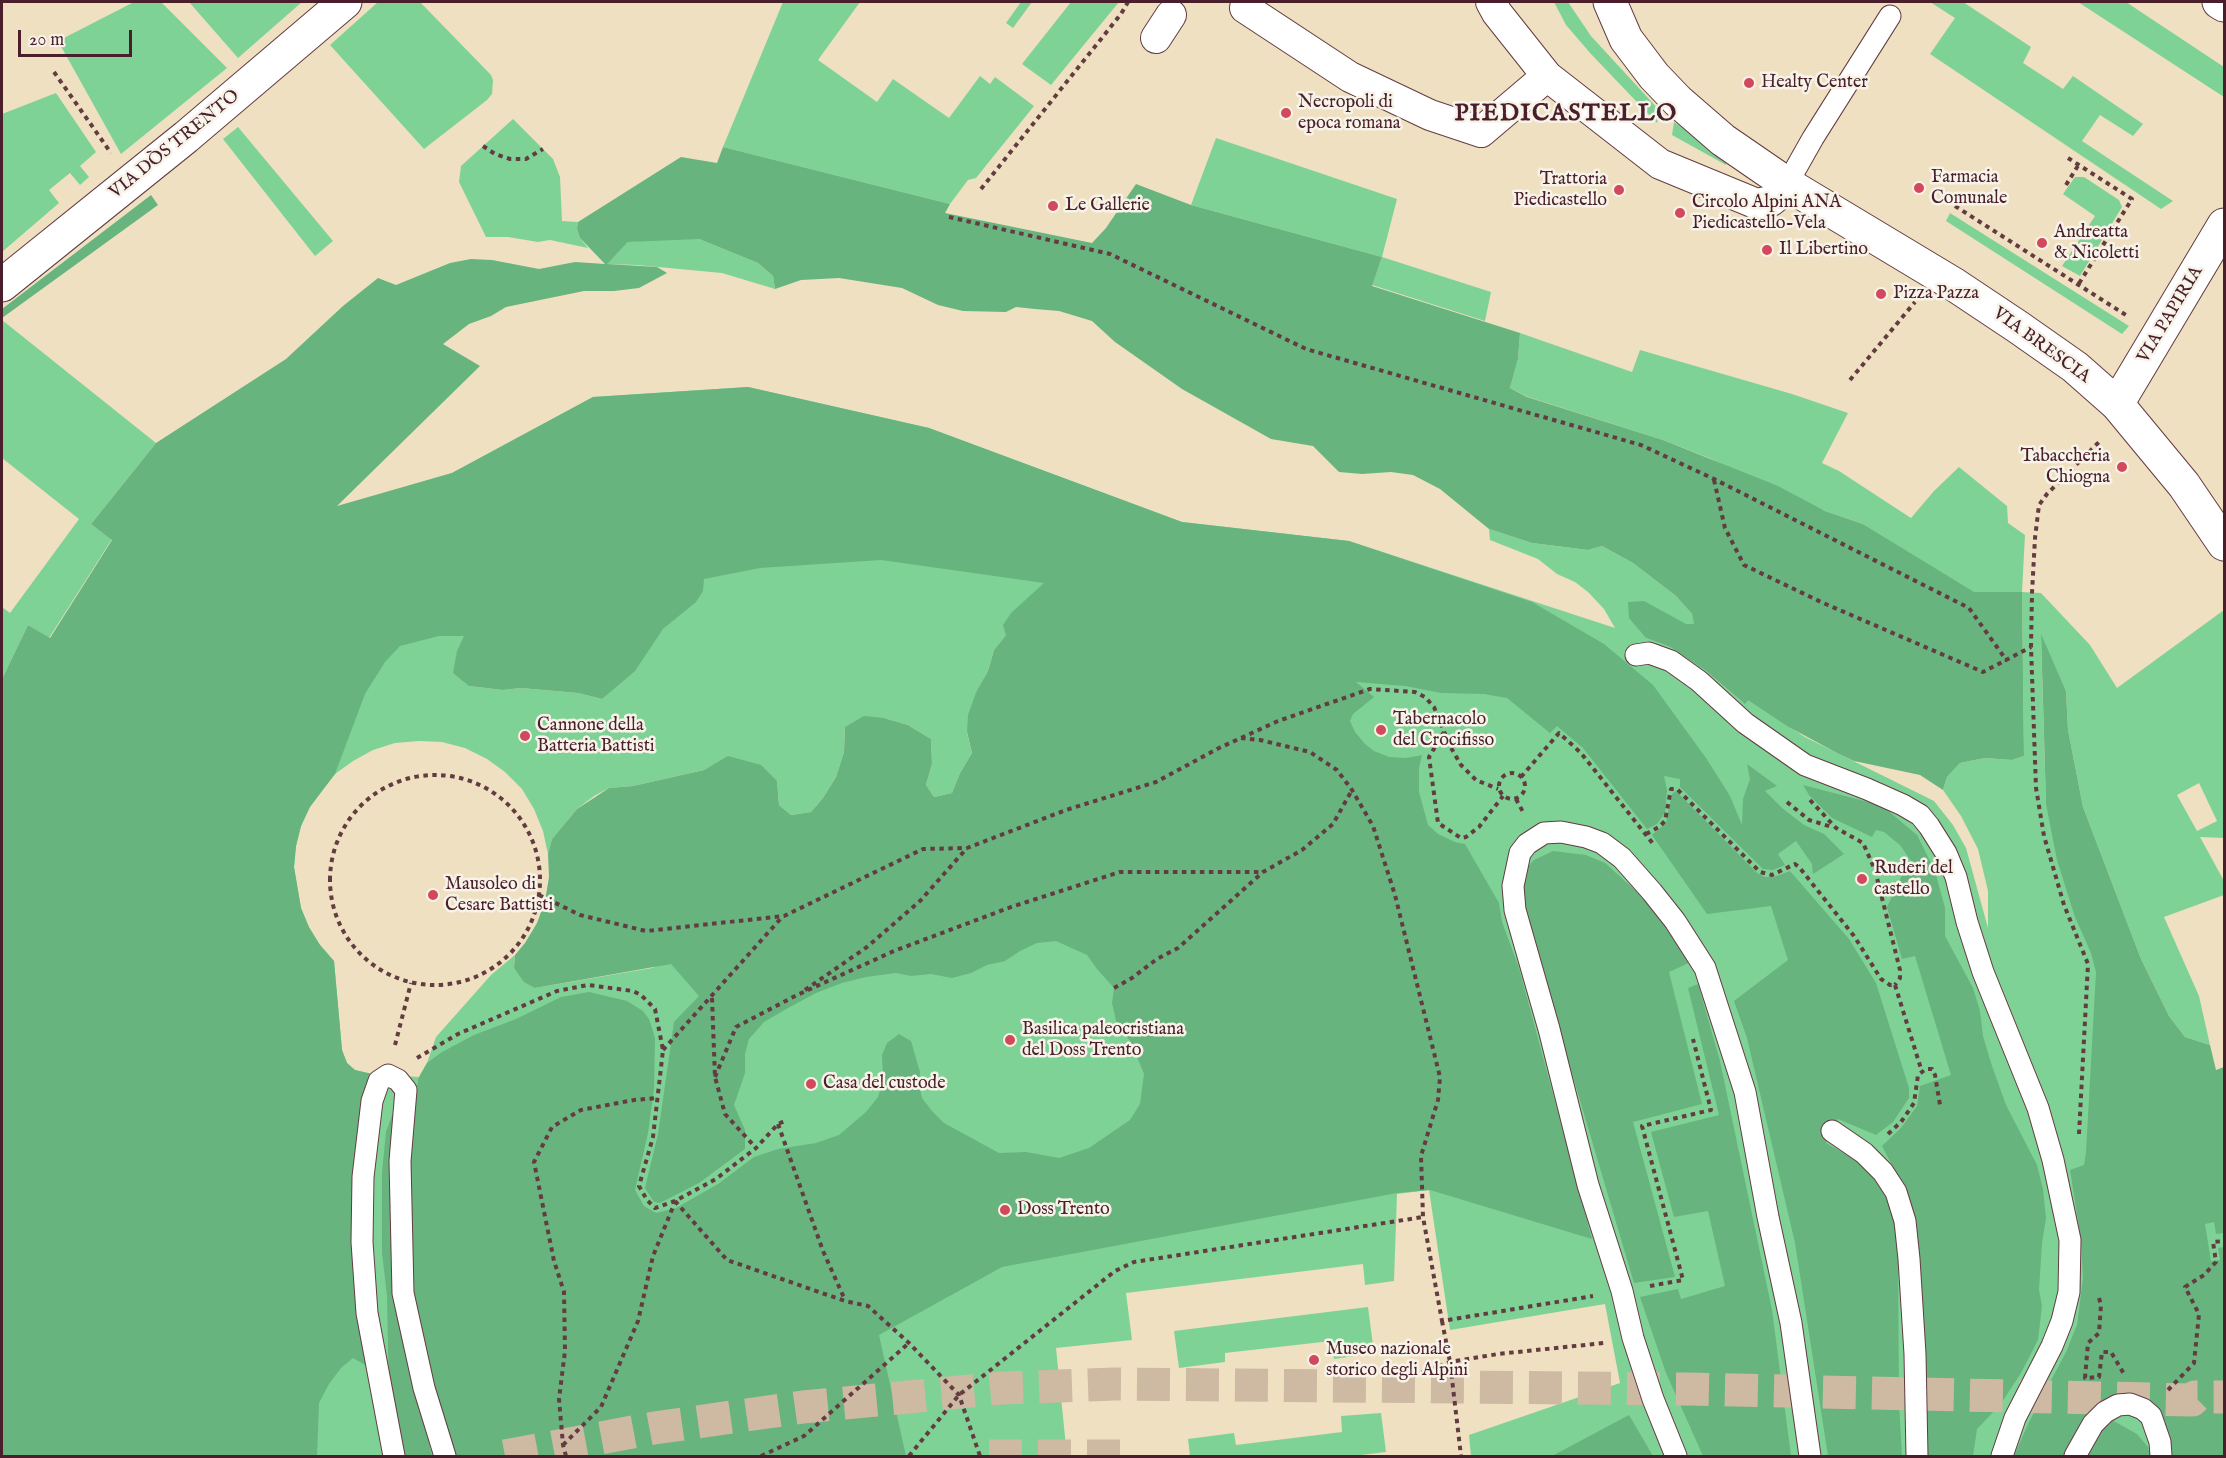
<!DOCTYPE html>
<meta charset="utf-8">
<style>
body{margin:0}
#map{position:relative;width:2226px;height:1458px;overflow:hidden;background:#efe0c1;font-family:"IM FELL English",serif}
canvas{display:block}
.frame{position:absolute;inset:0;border:3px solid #4a1f2b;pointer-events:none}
.scale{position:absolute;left:18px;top:30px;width:114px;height:27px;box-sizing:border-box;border:3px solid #4a1f2b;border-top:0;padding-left:8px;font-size:18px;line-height:21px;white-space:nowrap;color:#4a1f2b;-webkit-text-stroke:4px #f7f3e8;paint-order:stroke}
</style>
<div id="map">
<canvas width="2226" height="1458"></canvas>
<div class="frame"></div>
<div class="scale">20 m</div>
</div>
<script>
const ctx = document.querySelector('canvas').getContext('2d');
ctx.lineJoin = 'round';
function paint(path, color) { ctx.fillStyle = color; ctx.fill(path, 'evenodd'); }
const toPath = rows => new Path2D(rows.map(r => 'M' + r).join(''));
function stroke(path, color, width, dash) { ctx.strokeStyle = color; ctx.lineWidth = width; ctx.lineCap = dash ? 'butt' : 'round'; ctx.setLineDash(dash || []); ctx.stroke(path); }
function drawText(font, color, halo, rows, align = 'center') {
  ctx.font = font + ' "IM FELL English",serif'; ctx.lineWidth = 5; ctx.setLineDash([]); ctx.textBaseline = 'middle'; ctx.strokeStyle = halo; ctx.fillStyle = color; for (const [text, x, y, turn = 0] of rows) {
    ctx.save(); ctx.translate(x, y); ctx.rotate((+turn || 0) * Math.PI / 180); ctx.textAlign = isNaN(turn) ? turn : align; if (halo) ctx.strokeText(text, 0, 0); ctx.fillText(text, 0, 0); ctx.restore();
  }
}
paint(toPath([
 [134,2,161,2,227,68,121,154,58,41],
 [189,2,302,2,238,58],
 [378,2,420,2,491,75,493,80,492,94,487,100,424,149,330,45],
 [783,2,860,2,818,60,877,102,893,79,949,118,980,76,990,84,995,77,1034,106,976,178,968,180,950,204,723,147],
 [1021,2,1032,2,1013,28,1006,23],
 [1071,2,1119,2,1051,85,1022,64],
 [1554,2,1568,2,1591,36,1660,111,1657,123,1591,54,1566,25],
 [1930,2,1963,2,2031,47,2023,63,2063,89,2073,76,2143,124,2133,136,2100,115,2082,141,2173,201,2161,209,1930,54,1955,18],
 [2078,2,2126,2,2144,14,2224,67,2224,97],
 [56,93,96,152,80,166,89,177,80,185,70,173,49,190,59,203,2,252,2,114],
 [513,119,553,159,560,177,562,221,578,222,577,229,580,238,588,248,550,240,538,242,508,237,486,237,459,182,461,166],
 [1674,122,1728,158,1726,165,1672,135],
 [238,127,333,241,315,256,223,139],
 [1216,138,1397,199,1382,257,1491,292,1485,321,1372,285,1382,257,1191,205],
 [2075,177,2084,177,2119,200,2122,207,2080,276,2062,266,2095,216,2063,194],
 [1950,213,2129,326,2122,334,1946,221],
 [664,239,699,239,758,263,773,276,775,289,722,273,637,265,606,264,628,242],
 [2,320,156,443,91,524,112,539,49,638,28,625,2,679,2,607,10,613,79,519,2,458],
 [1520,333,1632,372,1640,350,1792,394,1848,413,1822,463,1839,471,1911,518,1934,491,1959,467,2007,506,2008,523,2025,535,2022,592,2041,593,2090,645,2117,688,2224,610,2224,838,2200,837,2224,881,2224,895,2164,917,2199,996,2210,1045,2185,1037,2169,1016,2141,959,2083,807,2068,730,2066,691,2041,637,2046,804,2224,1219,2224,1456,1471,1456,1469,1435,1620,1383,1605,1304,1450,1330,1429,1190,1397,1194,1394,1281,1365,1285,1363,1264,1126,1293,1132,1340,1056,1348,1067,1456,2,1456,336,507,452,473,593,397,748,387,929,428,1182,522,1349,541,1615,628,1604,609,1588,592,1575,582,1557,574,1538,559,1490,540,1489,529,1532,543,1588,550,1602,546,1633,563,1676,596,1692,614,1695,625,1686,624,1646,638,1670,647,1706,671,1744,703,1748,699,1805,737,1934,801,1953,825,1966,848,1988,928,1988,891,1978,849,1961,816,1943,790,1947,777,1960,763,1985,758,2012,760,2024,756,2022,592,1974,593,1863,524,1825,511,1709,458,1663,440,1528,397,1510,388,1518,359],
 [703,579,703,591,663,629,602,699,578,693,521,688,503,690,469,686],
 [1006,635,950,855,652,968,535,988,514,968,515,955,491,975,436,1037,427,1063,419,1077,372,1074,355,1070,347,1063,342,1050,334,961,320,945,309,928,301,908,294,867,296,846,301,826,310,806,335,774,353,761,373,750,395,743,419,741,442,742,465,748,487,759,505,772,522,789,534,809,543,831,548,854,552,839,577,809,594,796,609,788,633,786,704,770,728,757,777,781,779,805,791,815,811,812,823,798,836,777,844,752,845,727,884,718,908,725,931,739,932,764,926,785,934,797,952,793,960,773,972,753,967,733,977,690,988,671,994,650],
 [2199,783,2217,821,2197,831,2177,795],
 [1368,1307,1374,1353,1334,1359,1331,1341,1225,1353,1225,1362,1179,1368,1174,1331],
 [1381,1413,1386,1452,1353,1456,1190,1456,1188,1439,1234,1433,1236,1445,1342,1432,1341,1416]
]), '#7fd295');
paint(toPath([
 [723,147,950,204,945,213,1092,243,1106,228,1136,184,1191,205,1382,257,1372,286,1520,333,1518,359,1510,388,1527,397,1663,440,1778,486,1825,511,1863,524,1974,592,2022,592,2024,756,2012,760,1985,758,1960,763,1947,777,1943,790,1920,775,1854,761,1837,753,1787,726,1748,700,1745,704,1706,671,1670,647,1646,638,1629,618,1628,602,1644,601,1686,624,1694,624,1692,614,1676,596,1633,563,1602,546,1588,550,1532,543,1489,529,1440,489,1413,475,1391,472,1362,474,1339,472,1313,446,1271,439,1182,389,1115,342,1092,321,1059,311,1035,309,1016,307,1006,312,963,311,938,305,902,288,839,278,801,280,775,289,773,276,758,263,699,239,628,242,607,264,657,267,667,273,639,288,614,291,584,291,506,307,491,316,469,324,443,344,480,366,337,506,452,473,593,397,748,387,929,428,1182,522,1349,541,1532,602,1604,644,1653,685,1706,758,1730,796,1742,825,1743,799,1750,779,1747,764,1777,786,1765,791,1782,808,1804,825,1824,834,1844,854,1813,874,1812,864,1796,841,1778,854,1785,865,1773,870,1763,869,1680,787,1680,779,1664,776,1667,790,1665,813,1657,824,1647,829,1583,748,1557,726,1550,733,1507,698,1484,694,1441,693,1405,686,1356,682,1374,697,1353,714,1350,721,1355,732,1365,744,1374,751,1389,757,1406,758,1422,755,1419,768,1419,792,1428,825,1438,834,1455,842,1465,844,1499,903,1502,922,1519,968,1592,1239,1430,1190,1397,1193,1002,1267,879,1335,906,1456,450,1456,408,1290,411,1109,419,1077,427,1063,442,1052,474,1035,516,1019,561,997,589,992,627,1001,643,1011,649,1019,655,1038,654,1089,648,1133,635,1190,644,1206,656,1213,676,1208,718,1184,754,1157,778,1149,816,1143,839,1135,866,1112,878,1097,883,1080,882,1055,887,1043,899,1034,911,1041,920,1072,919,1085,922,1098,932,1111,944,1123,999,1153,1026,1152,1059,1158,1089,1148,1130,1120,1140,1104,1144,1074,1131,1042,1117,1025,1112,1003,1114,988,1097,969,1087,955,1056,941,1037,943,1020,951,1005,961,987,965,971,973,952,978,931,974,911,976,896,973,866,977,842,983,816,993,788,1008,764,1022,749,1039,745,1054,745,1073,734,1105,745,1130,745,1149,699,1183,660,1203,654,1202,645,1188,658,1134,674,1022,699,996,671,964,535,988,524,982,514,968,515,955,525,943,537,923,545,901,549,877,548,854,552,839,577,809,609,788,633,786,704,770,728,756,761,765,777,781,779,805,791,815,811,812,823,798,836,777,844,752,845,727,864,716,884,718,908,725,931,739,932,764,926,785,934,797,952,793,960,773,972,753,967,732,968,715,977,690,988,671,994,650,1006,635,1003,625,1011,613,1044,583,881,560,760,568,704,579,703,591,696,602,663,629,635,671,602,699,578,693,521,688,503,690,469,686,453,673,457,651,464,636,439,636,400,646,385,662,365,694,335,774,310,807,301,826,296,846,294,867,301,908,309,927,320,945,334,961,342,1050,347,1063,355,1070,372,1074,372,1369,353,1358,341,1368,329,1384,319,1403,317,1456,2,1456,2,679,28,625,50,638,112,540,91,524,156,443,286,359,343,306,378,278,396,285,450,263,471,259,492,260,539,269,575,262,605,264,580,238,577,229,578,222,681,157,717,163],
 [151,195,158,205,2,318,2,309],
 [2041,634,2066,691,2068,730,2083,807,2141,959,2169,1016,2185,1037,2210,1045,2216,1070,2224,1067,2224,1233,2216,1234,2214,1222,2205,1224,2211,1261,2220,1260,2218,1248,2224,1247,2224,1456,2170,1456,2125,1396,2070,1456,2014,1456,2029,1422,2066,1352,2077,1325,2083,1278,2081,1240,2070,1170,2084,1165,2086,1152,2096,972,2091,953,2075,917,2057,860,2046,804],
 [1803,785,1872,803,1886,809,1917,835,1935,871,1945,908,1945,936,1973,988,1980,1011,1983,1036,1991,1063,2006,1105,2037,1165,2043,1189,2046,1218,2042,1243,2039,1290,2042,1306,2038,1340,2021,1373,2000,1405,1977,1429,1973,1456,1926,1456,1896,1173,1882,1146,1901,1128,1917,1106,1920,1086,1951,1075,1915,956,1902,959,1887,907,1904,871,1913,870,1911,861,1900,845,1884,832,1876,830,1872,837,1832,818,1809,795],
 [1676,791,1757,873,1765,877,1774,877,1790,871,1849,939,1876,983,1909,1088,1909,1098,1893,1122,1876,1135,1838,1119,1826,1143,1866,1166,1877,1177,1893,1210,1898,1249,1899,1403,1902,1456,1828,1456,1795,1243,1747,1038,1734,1001,1788,960,1771,906,1707,914,1652,835,1666,823,1672,794],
 [1553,851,1586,855,1605,863,1647,901,1669,928,1691,962,1669,972,1702,1104,1633,1122,1675,1277,1634,1283,1519,894,1524,871,1534,860],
 [1698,984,1720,1061,1772,1310,1791,1456,1703,1456,1666,1373,1640,1297,1678,1289,1681,1299,1725,1286,1708,1211,1674,1217,1651,1132,1719,1115,1688,988],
 [396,1104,415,1385,432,1456,401,1456,389,1396,387,1296,382,1253,382,1172,386,1132],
 [1629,1415,1653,1456,1552,1456],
 [2112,1420,2137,1434,2148,1447,2150,1456,2080,1456,2100,1423]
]), '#67b47e');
stroke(toPath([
 [505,1456,654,1428,803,1407,1002,1388,1115,1384,1690,1389,2192,1400,2195,1397,2224,1397],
 [989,1456,1123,1456]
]), '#ceb9a3', 33, [33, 16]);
const service = toPath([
 [1787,184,1813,138,1890,16],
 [1636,655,1649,653,1671,661,1699,681,1745,723,1805,765,1867,789,1903,805,1920,815,1929,826,1946,853,1956,877,1967,922,1983,972,2038,1108,2053,1160,2070,1240,2069,1292,2062,1321,2052,1346,2015,1418,2002,1456],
 [1832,1131,1864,1153,1883,1172,1896,1192,1905,1221,1909,1259,1915,1354,1917,1456],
 [394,1456,367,1313,362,1242,363,1177,372,1101,379,1081,388,1075,398,1080,406,1090,400,1161,403,1293,424,1388,445,1456],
 [1676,1456,1653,1399,1633,1338,1622,1291,1588,1185,1549,1029,1515,910,1513,886,1520,853,1527,844,1544,833,1561,832,1586,837,1602,843,1622,858,1652,892,1675,921,1705,968,1745,1092,1768,1217,1791,1323,1810,1456],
 [2075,1456,2093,1424,2105,1412,2118,1405,2130,1404,2143,1409,2151,1416,2160,1442,2161,1456]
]);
const pedestrian = toPath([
 [1491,2,1497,13,1547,76,1660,164,1757,204,1771,201,1781,193,1787,184],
 [1245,8,1350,77,1430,115,1481,132,1547,76],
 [1156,38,1171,15]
]);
const minor = toPath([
 [2219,2,2224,5],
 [2,285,186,137,345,2],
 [2117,404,2224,225]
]);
const tertiary = toPath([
 [1610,2,1626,39,1654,76,1678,101,1723,140,1787,184,1955,285,2018,327,2075,367,2117,404,2184,485,2224,544]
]);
stroke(service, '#633c42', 23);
stroke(pedestrian, '#633c42', 32);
stroke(minor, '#633c42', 35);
stroke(tertiary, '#633c42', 35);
stroke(toPath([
 [54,72,111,153],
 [483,146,495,154,510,159,526,159,543,149],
 [2068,158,2132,199,2078,285],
 [2066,185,2079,164],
 [981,189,1121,14,1128,2],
 [1955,206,2129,317],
 [949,217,1110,254,1306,349,1641,445,1714,479,1969,608,2007,661],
 [1850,380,1915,302],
 [1714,480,1725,528,1744,565,1821,602,1983,672,2031,647],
 [1444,732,1429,757,1438,823,1461,838,1466,837,1479,827,1503,796],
 [1241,738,1260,740,1310,752,1337,770,1352,790,1373,826,1395,895,1440,1077,1438,1100,1421,1156,1423,1217,1442,1321,1593,1296],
 '1499 786a13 13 0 1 1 26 0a13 13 0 1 1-26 0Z',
 '330 880a105 105 0 1 1 210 0a105 105 0 1 1-210 0Z',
 [1521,777,1559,733,1581,753,1654,845],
 [1516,799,1523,812],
 [1810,800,1836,828,1863,843,1875,870,1900,970,1900,978,1895,985],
 [1787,802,1809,820,1832,827],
 [1646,834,1659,827,1665,821,1671,789,1677,789,1760,872,1772,875,1795,864,1799,867,1854,936,1881,979,1890,985,1895,985],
 [539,895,580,915,646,931,784,916,923,849,967,848,1066,810,1156,782,1219,748,1278,721,1370,689,1415,692,1425,697,1434,707,1450,746,1461,765,1476,780,1498,789],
 [1895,985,1922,1072],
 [1114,988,1132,978,1157,959,1178,948,1263,872,1302,850,1333,824,1352,790],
 [805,990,867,947,920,901,967,848],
 [712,998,715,1077,725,1114,756,1148],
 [395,1045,411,983],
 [663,1050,783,916],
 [417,1058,458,1034,557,991,588,985,633,991,641,995,655,1009,663,1050,653,1137,639,1186,647,1200,655,1208,675,1201,716,1179,756,1148,778,1124,787,1120],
 [715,1077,736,1027,797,995,894,951,1011,907,1120,872,1263,872],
 [778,1124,823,1251,845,1300],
 [1888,1134,1901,1122,1914,1103,1918,1075,1926,1069,1932,1069,1935,1075,1940,1105],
 [2079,1134,2088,964,2064,905,2044,836,2036,788,2031,647,2032,593,2035,538,2039,505,2047,494,2101,440],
 [675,1201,727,1260,845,1301,868,1306,909,1343,959,1395,980,1456],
 [1650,1286,1683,1280,1642,1126,1711,1110,1693,1039],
 [2099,1298,2101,1305,2099,1333,2088,1343,2085,1378,2099,1377,2102,1352,2111,1352,2124,1374],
 [1442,1321,1450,1362,1461,1456],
 [1405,1379,1450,1362,1498,1354,1604,1343],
 [2168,1390,2194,1363,2199,1314,2185,1287,2204,1275,2216,1262,2213,1242,2224,1241],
 [563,1445,601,1407,638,1321,653,1256,675,1202],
 [566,1456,563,1445,559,1399,565,1351,564,1292,554,1261,534,1162,552,1127,581,1110,634,1100,658,1098],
 [761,1456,804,1436,909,1343],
 [909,1456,959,1395,1115,1271,1134,1262,1423,1217]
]), '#633c42', 4, [4.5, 4.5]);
stroke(service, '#fff', 21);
stroke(pedestrian, '#fff', 30);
stroke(minor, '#fff', 33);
stroke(tertiary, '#fff', 33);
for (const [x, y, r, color] of [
 [1749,83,6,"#d1495b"],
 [1286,113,6,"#d1495b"],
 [1919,188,6,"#d1495b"],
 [1619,190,6,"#d1495b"],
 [1053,206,6,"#d1495b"],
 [1680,213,6,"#d1495b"],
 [2042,243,6,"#d1495b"],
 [1767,250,6,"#d1495b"],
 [1881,294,6,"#d1495b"],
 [2122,467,6,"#d1495b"],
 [1381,730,6,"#d1495b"],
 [525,736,6,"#d1495b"],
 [1862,879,6,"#d1495b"],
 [433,895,6,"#d1495b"],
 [1010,1040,6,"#d1495b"],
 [811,1084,6,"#d1495b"],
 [1005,1210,6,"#d1495b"],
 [1314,1360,6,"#d1495b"]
]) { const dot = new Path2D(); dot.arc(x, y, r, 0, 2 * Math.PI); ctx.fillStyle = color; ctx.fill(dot); stroke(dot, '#f7f3e8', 2); }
drawText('18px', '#4a1f2b', '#f7f3e8', [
 ["Healty Center",1761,83],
 ["Necropoli di",1298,103],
 ["epoca romana",1298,124],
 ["Farmacia",1931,178],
 ["Comunale",1931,199],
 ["Trattoria",1607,180,"right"],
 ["Piedicastello",1607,201,"right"],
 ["Circolo Alpini ANA",1692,203],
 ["Piedicastello-Vela",1692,224],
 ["Le Gallerie",1065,206],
 ["Andreatta",2054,233],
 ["& Nicoletti",2054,254],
 ["Il Libertino",1779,250],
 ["Pizza Pazza",1893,294],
 ["Tabaccheria",2110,457,"right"],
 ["Chiogna",2110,478,"right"],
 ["Tabernacolo",1393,720],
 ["del Crocifisso",1393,741],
 ["Cannone della",537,726],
 ["Batteria Battisti",537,747],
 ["Ruderi del",1874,869],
 ["castello",1874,890],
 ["Mausoleo di",445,885],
 ["Cesare Battisti",445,906],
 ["Basilica paleocristiana",1022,1030],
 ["del Doss Trento",1022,1051],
 ["Casa del custode",823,1084],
 ["Doss Trento",1017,1210],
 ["Museo nazionale",1326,1350],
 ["storico degli Alpini",1326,1371]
], 'left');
drawText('18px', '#4a1f2b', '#f7f3e8', [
 ["VIA DÒS TRENTO",175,145,-39],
 ["VIA PAPIRIA",2171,315,-59],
 ["VIA BRESCIA",2041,346,36]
]);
ctx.letterSpacing = '1.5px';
drawText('bold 24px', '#4a1f2b', '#f7f3e8', [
 ["PIEDICASTELLO",1566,115]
]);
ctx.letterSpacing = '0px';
</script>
